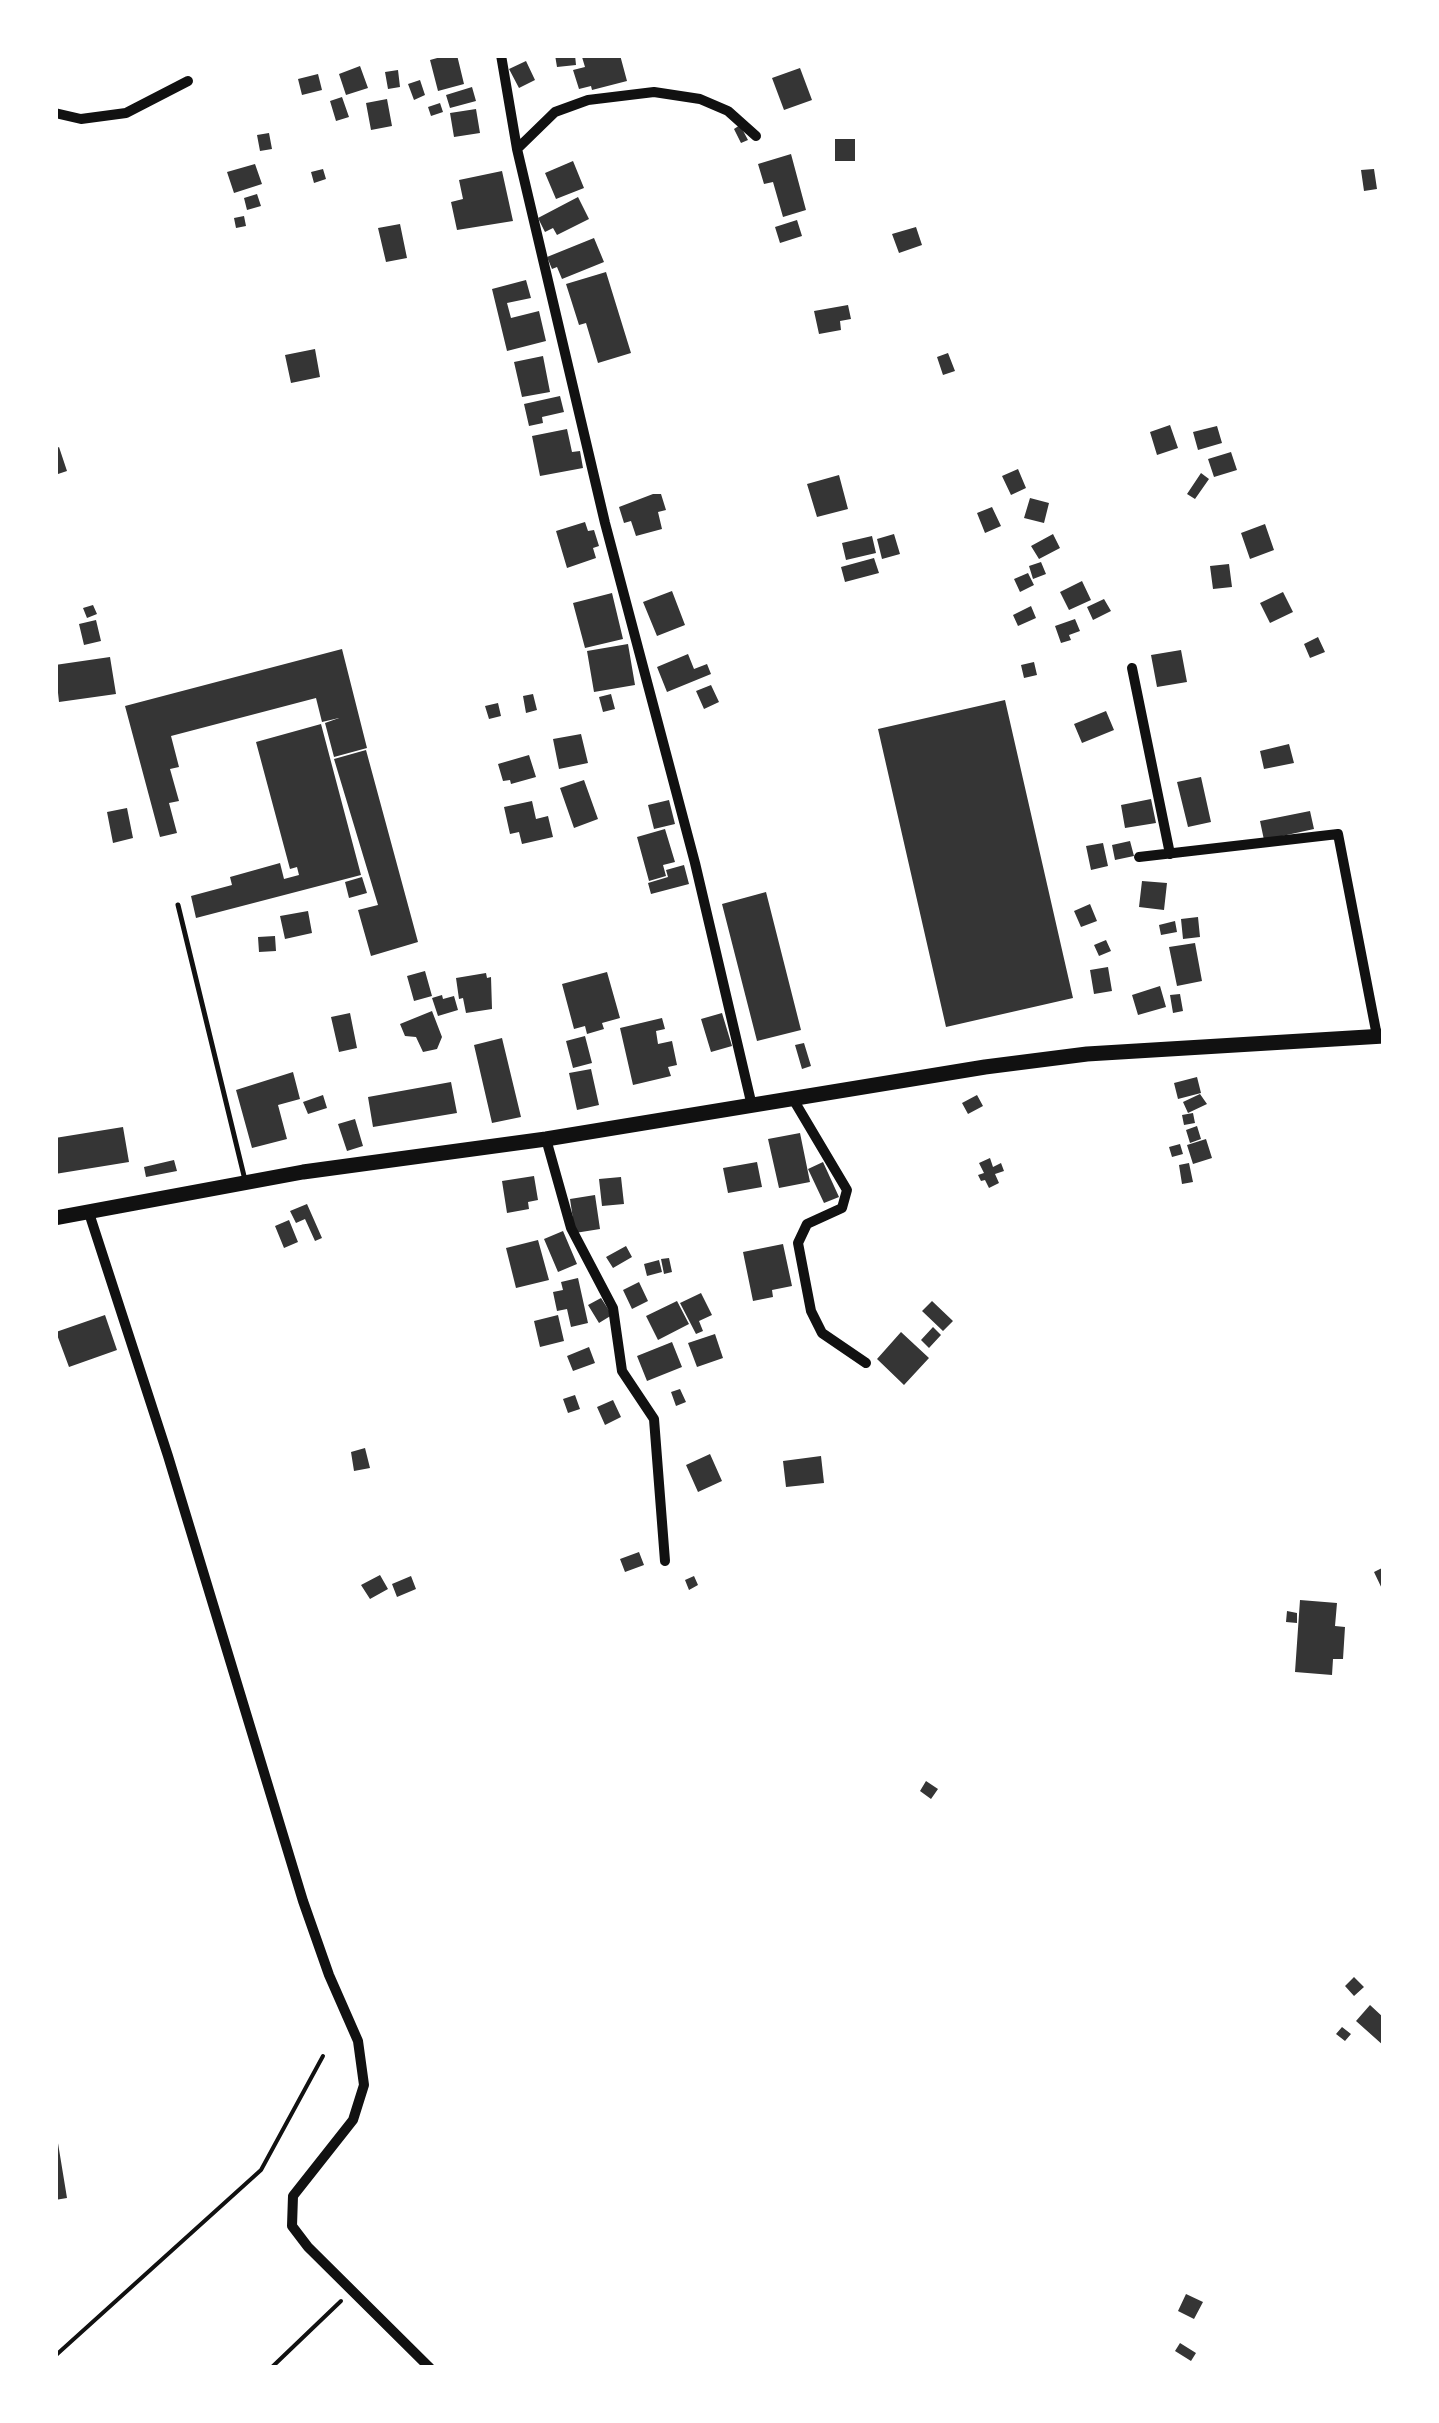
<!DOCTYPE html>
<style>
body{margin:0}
#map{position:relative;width:1439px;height:2423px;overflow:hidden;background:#fff;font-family:Karla,sans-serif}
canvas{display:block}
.frame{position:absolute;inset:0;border:58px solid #fff;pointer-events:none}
</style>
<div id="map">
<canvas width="1439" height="2423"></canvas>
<div class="frame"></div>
</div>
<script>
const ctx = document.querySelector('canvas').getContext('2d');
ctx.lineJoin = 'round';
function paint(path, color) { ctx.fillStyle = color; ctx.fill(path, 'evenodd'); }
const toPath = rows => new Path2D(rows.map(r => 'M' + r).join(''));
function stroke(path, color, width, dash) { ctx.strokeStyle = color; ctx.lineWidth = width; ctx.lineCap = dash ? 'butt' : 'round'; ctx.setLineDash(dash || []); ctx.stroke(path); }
paint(toPath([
 [448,55,457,55,464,84,438,91,430,60],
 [555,55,575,55,576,65,557,67],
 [588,55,620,55,627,81,592,90,591,86,579,89,573,70,585,67,582,57],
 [526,61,535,80,519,88,509,69],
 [360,66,368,88,346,95,339,74],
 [800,68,812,100,784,110,772,78],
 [398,70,400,87,388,89,385,72],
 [318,74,322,90,302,95,298,79],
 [420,80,425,95,414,100,408,84],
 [472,87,476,101,450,108,446,95],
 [342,97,349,117,336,121,330,101],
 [387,99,392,126,371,130,366,103],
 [440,103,443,112,431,116,428,107],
 [476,109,480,133,454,137,450,113],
 [740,125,748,140,741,143,734,129],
 [269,133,272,149,260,151,257,135],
 [835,139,855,139,855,161,835,161],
 [791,154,806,210,783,217,773,182,764,184,758,164],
 [573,161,584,188,556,199,545,173],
 [255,164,262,184,234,193,227,172],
 [323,169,326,179,314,183,311,172],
 [1374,169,1377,189,1364,191,1361,170],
 [502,171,513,221,457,230,451,202,463,199,459,180],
 [257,194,261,206,247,210,244,198],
 [578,197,589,219,557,235,553,228,545,232,538,218],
 [244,216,246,226,236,228,234,218],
 [797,220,802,236,780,243,775,227],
 [400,224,407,258,386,262,378,228],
 [916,227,922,245,899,253,892,234],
 [594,238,604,262,562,279,557,267,552,269,547,257],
 [606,272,631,353,598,363,586,323,579,325,566,284],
 [526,280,531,298,507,303,511,318,539,311,546,341,507,351,492,289],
 [848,305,851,319,840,321,841,330,819,334,814,311],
 [315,349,320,377,291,383,285,355],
 [948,353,955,371,943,375,937,357],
 [543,356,550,392,522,397,514,362],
 [560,396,564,412,542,417,543,423,529,426,524,404],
 [1170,425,1178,448,1157,455,1150,432],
 [1217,426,1222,443,1198,450,1193,432],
 [567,429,572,452,580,451,583,468,540,476,532,436],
 [59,447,67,471,55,475,55,449],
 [1231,452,1237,470,1214,477,1208,459],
 [1018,469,1026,488,1011,495,1002,476],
 [1201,473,1209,479,1195,499,1187,494],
 [839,475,848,509,817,517,807,484],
 [653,494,661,494,666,510,658,512,662,529,636,536,631,521,624,523,619,507],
 [1030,498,1049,503,1044,523,1024,518],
 [992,507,1001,526,985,533,977,513],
 [585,522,588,531,594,530,599,546,593,548,596,558,567,568,556,531],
 [1265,524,1274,550,1250,559,1241,533],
 [894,534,900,554,882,559,877,539],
 [1053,534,1060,548,1039,559,1031,546],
 [872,536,876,553,846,560,842,543],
 [874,558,879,573,845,582,841,567],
 [1041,562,1046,574,1033,579,1029,566],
 [1229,564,1232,587,1213,589,1210,566],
 [1028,573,1034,585,1020,592,1014,579],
 [1082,581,1091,600,1069,610,1060,592],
 [672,591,685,625,657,636,643,602],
 [1283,592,1293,612,1270,623,1260,603],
 [612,593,623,639,585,648,573,603],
 [1104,599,1111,611,1093,620,1087,607],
 [93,605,97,614,87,618,83,608],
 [1031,606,1036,618,1018,626,1013,615],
 [1075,619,1080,631,1069,635,1071,640,1061,643,1055,626],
 [96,620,101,641,84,645,79,624],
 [1318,637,1325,652,1310,658,1304,644],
 [628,644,635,685,594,692,587,651],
 [342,649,367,748,334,757,325,723,339,718,322,722,316,698,171,736,179,767,170,769,179,801,169,803,177,833,160,837,125,706],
 [1181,650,1187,682,1157,687,1151,655],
 [688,654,694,669,707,664,711,674,667,692,657,667],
 [110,657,116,694,59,702,55,665],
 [1034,662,1037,675,1024,678,1021,665],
 [711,685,719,702,704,709,696,691],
 [533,694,537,710,526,713,523,696],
 [611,694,615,709,603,712,599,697],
 [1005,700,1073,998,946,1027,878,729],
 [498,703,501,716,489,719,485,706],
 [1106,711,1114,730,1082,743,1074,724],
 [321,724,361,875,196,918,191,896,232,885,230,877,280,863,284,879,299,875,297,867,290,869,256,742],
 [581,734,588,763,559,769,553,739],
 [1289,744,1294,763,1264,769,1260,751],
 [366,750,418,942,371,956,358,910,378,905,334,759],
 [529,755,536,777,511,784,510,780,503,781,498,764],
 [1201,777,1211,822,1188,827,1177,782],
 [584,780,598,819,574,828,560,788],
 [1151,799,1156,823,1125,828,1121,805],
 [669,800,675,824,654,829,648,805],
 [532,801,536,819,548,816,553,837,522,844,519,832,510,834,504,807],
 [127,808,133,838,113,843,107,812],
 [1310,811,1314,829,1264,840,1260,821],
 [665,829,675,862,663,865,666,876,649,881,637,837],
 [1130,841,1134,856,1115,860,1112,845],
 [1103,843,1108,866,1091,870,1086,846],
 [684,865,689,884,651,894,648,883,668,877,666,870],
 [362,877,367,893,349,898,345,882],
 [1142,881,1167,883,1164,910,1139,907],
 [766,892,801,1030,757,1041,722,904],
 [1090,904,1097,921,1081,927,1074,911],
 [308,911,312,933,285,939,280,916],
 [1198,917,1200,937,1183,939,1181,919],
 [1175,921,1177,932,1161,935,1159,925],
 [275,936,276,951,259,952,258,937],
 [1106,940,1111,951,1099,956,1094,945],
 [1195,943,1202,981,1177,986,1169,947],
 [1108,967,1112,991,1094,994,1090,970],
 [425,971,432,996,414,1001,407,976],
 [607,972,620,1018,602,1023,604,1029,587,1034,585,1026,574,1029,562,984],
 [486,973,487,978,491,977,492,1009,466,1013,463,998,459,999,456,978],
 [1160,986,1166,1007,1138,1015,1132,995],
 [1180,994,1183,1011,1173,1013,1170,995],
 [442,995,443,999,454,996,458,1010,438,1016,432,998],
 [432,1011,442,1037,437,1049,423,1052,416,1037,405,1036,400,1024],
 [350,1013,357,1048,339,1052,331,1017],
 [722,1013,732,1046,711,1052,701,1019],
 [662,1018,665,1029,656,1031,658,1044,672,1041,677,1065,668,1067,671,1076,633,1085,620,1028],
 [585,1036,592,1063,573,1068,566,1041],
 [502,1038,521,1117,492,1123,474,1045],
 [804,1043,811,1066,802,1069,795,1045],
 [591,1069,599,1105,577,1110,569,1073],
 [293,1072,300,1099,278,1105,287,1139,252,1148,236,1090],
 [1197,1077,1201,1093,1178,1099,1174,1083],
 [451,1082,457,1113,373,1127,368,1097],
 [1200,1094,1207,1104,1188,1113,1183,1102],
 [323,1095,327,1108,308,1114,303,1102],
 [977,1095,983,1106,968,1114,962,1103],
 [1193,1113,1195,1123,1184,1125,1182,1115],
 [355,1119,363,1146,347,1151,338,1124],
 [1197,1126,1201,1139,1190,1143,1186,1130],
 [123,1127,129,1162,55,1174,55,1138],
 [800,1133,810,1182,779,1188,768,1139],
 [1206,1139,1212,1158,1193,1164,1187,1145],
 [1180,1144,1183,1154,1172,1157,1169,1147],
 [990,1158,993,1167,1001,1163,1004,1171,995,1174,999,1183,989,1188,985,1180,981,1181,978,1175,984,1173,979,1163],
 [174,1160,177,1171,146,1177,144,1167],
 [757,1162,762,1187,728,1193,723,1168],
 [823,1162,839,1197,824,1203,808,1169],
 [1189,1163,1193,1182,1182,1184,1179,1165],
 [534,1176,538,1200,528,1202,529,1209,507,1213,502,1181],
 [621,1177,624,1204,602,1206,599,1179],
 [595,1195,600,1229,575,1233,570,1199],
 [307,1204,322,1238,315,1241,305,1219,296,1223,290,1211],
 [289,1220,298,1242,284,1248,275,1226],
 [563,1231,577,1264,558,1272,544,1239],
 [538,1240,549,1280,516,1288,506,1248],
 [783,1244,792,1286,772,1290,773,1297,753,1301,743,1252],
 [626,1246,632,1257,613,1268,606,1257],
 [669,1258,672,1272,664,1274,661,1259],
 [659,1260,662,1272,647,1276,644,1264],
 [578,1278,588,1323,571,1327,567,1309,557,1311,553,1292,563,1290,561,1282],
 [639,1282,648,1301,632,1309,623,1290],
 [701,1293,712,1315,699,1321,703,1331,696,1334,680,1303],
 [601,1298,612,1315,599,1323,588,1305],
 [677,1301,689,1324,658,1340,646,1316],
 [932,1301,953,1321,943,1331,922,1311],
 [105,1315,117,1350,69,1367,56,1332],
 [558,1315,564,1341,540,1347,534,1321],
 [933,1327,941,1335,929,1348,921,1340],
 [901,1332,929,1358,904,1385,877,1359],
 [715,1334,723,1358,697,1367,688,1343],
 [672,1342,682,1367,647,1381,637,1356],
 [589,1347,595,1363,573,1371,567,1356],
 [680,1389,686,1402,676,1406,671,1392],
 [575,1395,580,1409,568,1413,563,1399],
 [613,1400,621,1417,605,1425,597,1407],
 [365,1448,370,1468,354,1471,351,1452],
 [710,1454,722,1481,698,1492,686,1465],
 [821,1456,824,1483,786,1487,783,1461],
 [639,1552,644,1565,625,1572,620,1559],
 [1384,1567,1384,1593,1374,1572],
 [380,1575,388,1589,370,1599,361,1585],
 [411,1576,416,1589,397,1597,392,1584],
 [694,1576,698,1585,689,1590,685,1580],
 [1300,1600,1337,1603,1335,1626,1345,1627,1343,1659,1333,1659,1332,1675,1295,1672],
 [1287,1611,1297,1613,1297,1623,1286,1622],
 [926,1781,938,1789,931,1799,920,1791],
 [1354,1977,1364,1987,1354,1996,1345,1986],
 [1370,2005,1384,2018,1384,2046,1356,2021],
 [1342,2027,1351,2034,1345,2041,1336,2034],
 [57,2137,67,2198,55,2200,55,2138],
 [1186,2294,1203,2302,1194,2319,1178,2311],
 [1180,2343,1196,2353,1191,2361,1175,2351]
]), '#353535');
stroke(toPath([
 [55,2356,261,2170,323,2056],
 [271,2368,341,2301]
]), '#111', 4);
stroke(toPath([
 [178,905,245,1180]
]), '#111', 5);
stroke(toPath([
 [501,55,517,149,605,523,695,863,752,1106],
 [55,113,81,119,126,113,188,81],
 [517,149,555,112,588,100,654,92,700,99,728,111,756,136],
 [1132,668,1170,854],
 [1139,857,1338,834,1377,1036],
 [793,1099,847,1190,842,1208,807,1224,798,1243,811,1311,822,1333,866,1363],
 [546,1139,571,1228,613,1308,622,1371,654,1419,665,1561],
 [89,1213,168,1456,303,1901,329,1975,358,2041,364,2085,353,2120,293,2196,292,2226,308,2247,430,2368]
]), '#111', 10);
stroke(toPath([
 [55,1218,303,1172,546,1139,985,1067,1087,1054,1384,1036]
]), '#111', 15);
</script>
